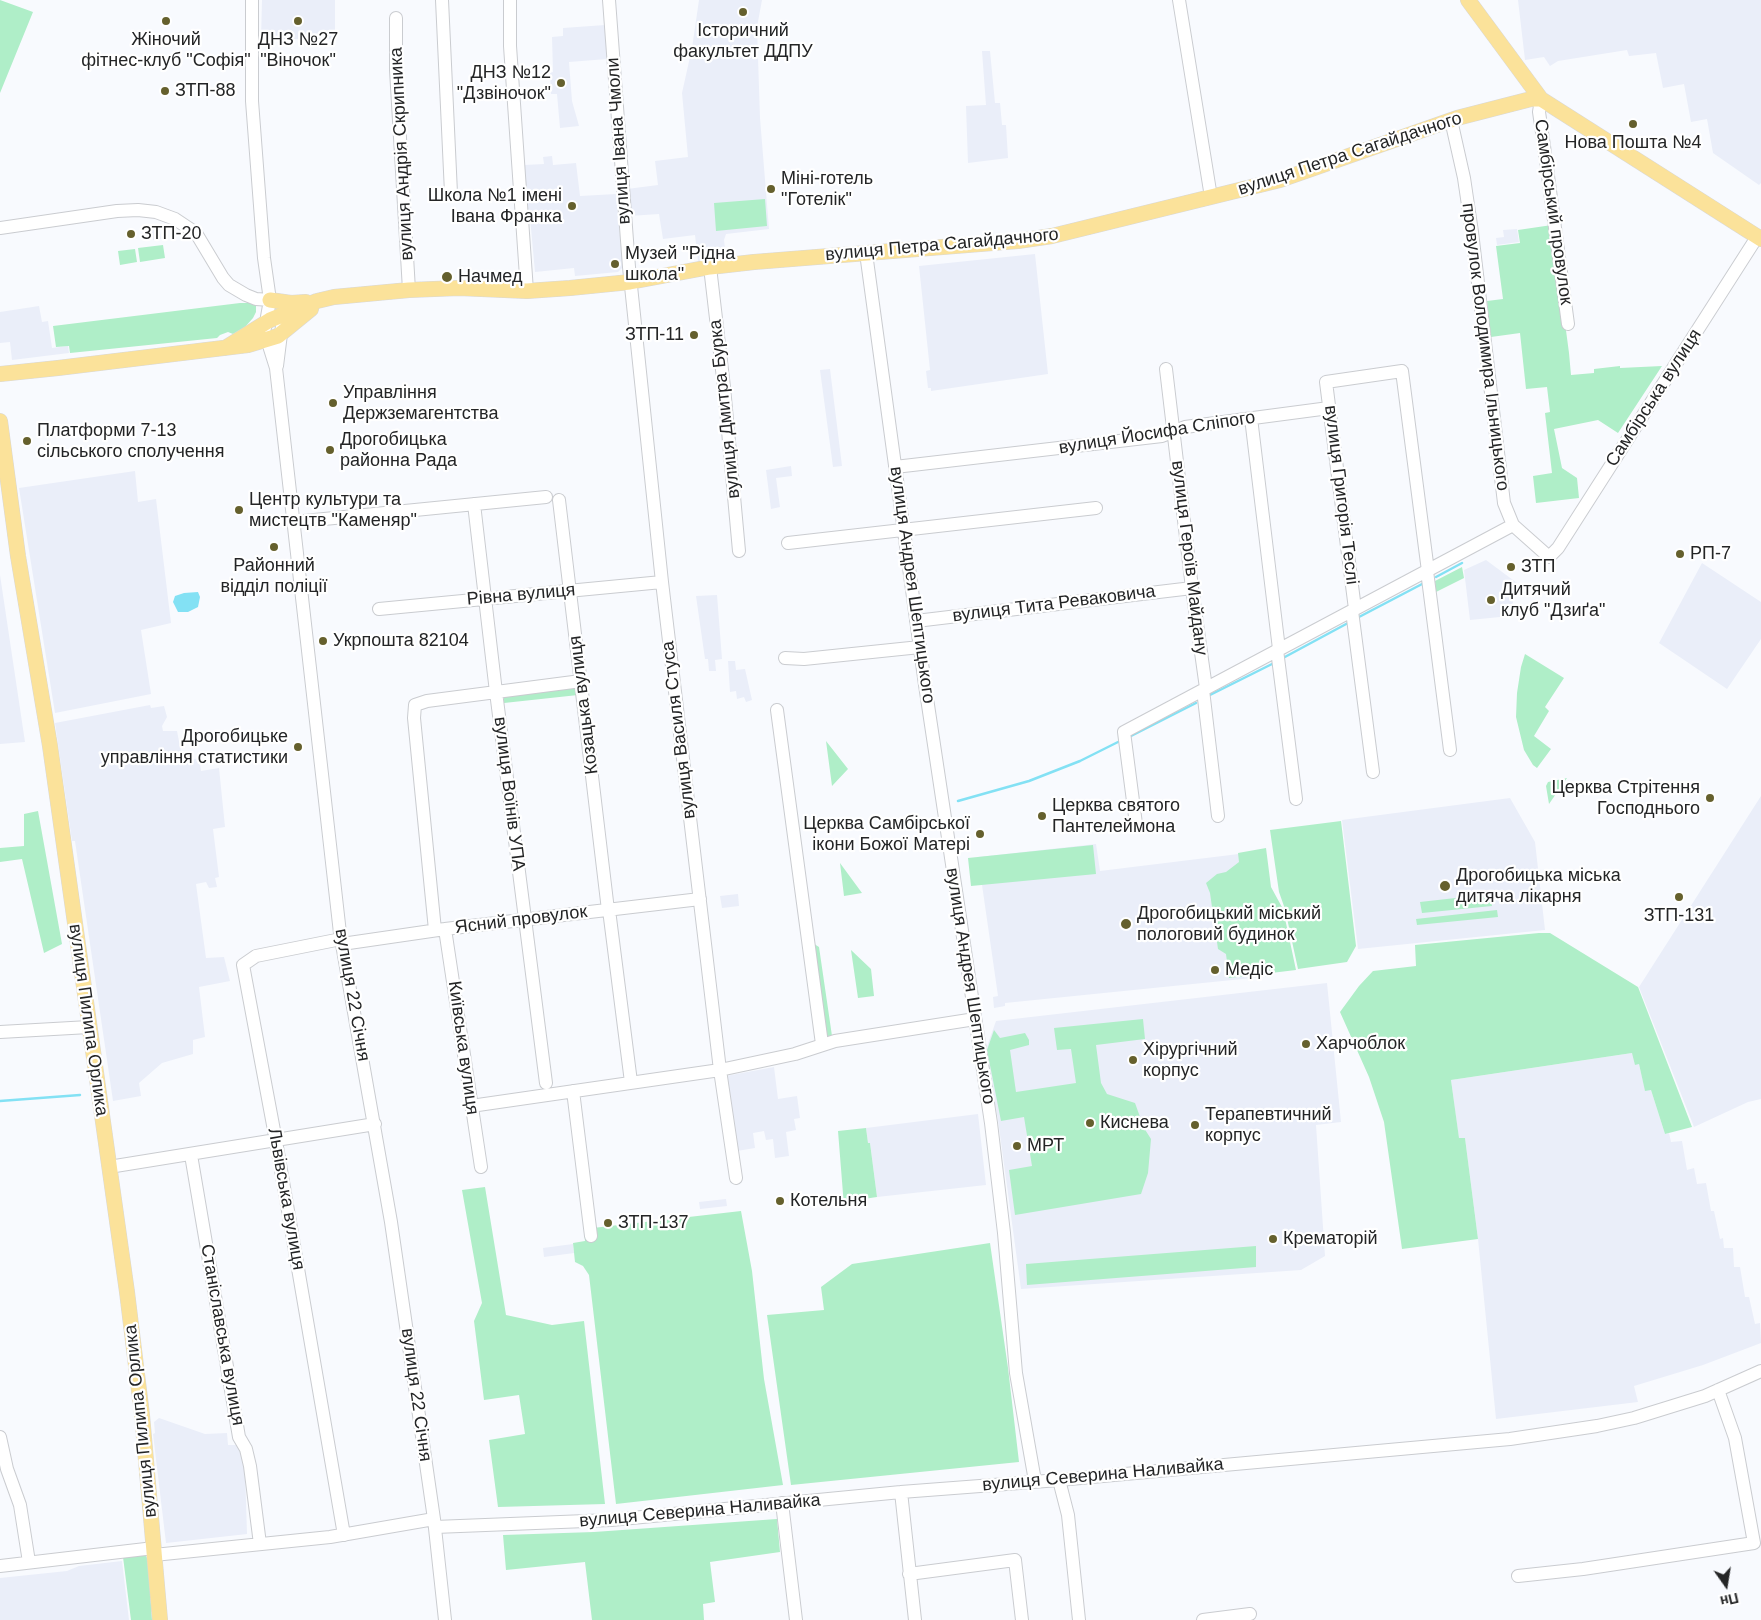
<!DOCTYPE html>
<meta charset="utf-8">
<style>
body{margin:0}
#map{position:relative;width:1761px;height:1620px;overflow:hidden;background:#f8fafe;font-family:Arial,sans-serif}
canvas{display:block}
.north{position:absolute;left:1701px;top:1560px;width:50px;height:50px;-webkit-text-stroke:4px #fff;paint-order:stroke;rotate:167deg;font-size:14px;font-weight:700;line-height:20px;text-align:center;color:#242526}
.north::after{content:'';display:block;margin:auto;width:18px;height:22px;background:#242526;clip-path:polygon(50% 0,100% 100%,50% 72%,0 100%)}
</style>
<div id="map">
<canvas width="1761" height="1620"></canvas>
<div class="north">Пн</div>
</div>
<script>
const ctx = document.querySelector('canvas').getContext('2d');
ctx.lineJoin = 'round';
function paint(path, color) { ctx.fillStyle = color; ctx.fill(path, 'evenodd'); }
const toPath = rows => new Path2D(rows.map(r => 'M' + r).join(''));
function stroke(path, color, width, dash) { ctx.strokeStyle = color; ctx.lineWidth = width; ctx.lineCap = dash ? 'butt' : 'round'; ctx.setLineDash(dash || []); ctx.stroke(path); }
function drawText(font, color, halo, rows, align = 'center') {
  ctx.font = font + ' Arial,sans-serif'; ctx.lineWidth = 4.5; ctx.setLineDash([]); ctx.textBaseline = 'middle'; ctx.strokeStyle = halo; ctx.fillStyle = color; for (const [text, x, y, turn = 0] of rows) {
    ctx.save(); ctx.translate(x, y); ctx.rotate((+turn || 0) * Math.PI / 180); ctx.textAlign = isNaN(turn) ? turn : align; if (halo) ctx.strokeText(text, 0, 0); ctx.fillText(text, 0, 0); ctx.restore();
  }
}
paint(toPath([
 [262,0,335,0,335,39,261,39],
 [699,0,762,0,757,27,760,118,769,229,726,234,724,240,726,257,698,261,695,235,663,239,659,214,629,216,627,189,658,185,655,161,688,157,682,93,692,48],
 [1518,0,1761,0,1761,183,1759,185,1713,153,1707,119,1691,122,1684,84,1663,88,1656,53,1629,56,1627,50,1558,61,1550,66,1544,57,1525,60],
 [605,25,607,59,569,62,572,101,579,126,560,128,557,94,551,94,550,73,553,72,552,37,563,36,563,28],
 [982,51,990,51,995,103,1000,103,1002,125,1006,125,1008,158,968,163,966,106,986,105],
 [552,156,553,165,576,163,580,196,616,194,623,267,618,272,575,276,574,268,535,272,530,217,528,217,524,165,544,164,543,157],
 [159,224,161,239,153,240,153,235,146,236,144,226],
 [1517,229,1519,242,1497,245,1496,238,1504,237,1503,230],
 [1035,254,1048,374,931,391,931,388,928,388,926,371,930,370,919,266],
 [39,306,42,322,48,321,52,348,68,346,69,353,12,360,10,342,0,343,0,312],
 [830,369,842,466,833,467,820,370],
 [791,466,792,476,776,478,780,507,771,509,766,470],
 [135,471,138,502,156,499,171,623,141,630,151,694,55,713,19,488],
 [1486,560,1517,583,1510,616,1470,620,1464,570],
 [1702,563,1761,602,1761,639,1727,689,1659,643],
 [0,575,25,742,0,744],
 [717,595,722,659,715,660,716,671,709,671,708,659,705,659,696,596],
 [728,661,735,661,736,670,745,669,752,700,746,702,744,697,737,699,736,691,730,692],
 [150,705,151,708,164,706,167,717,162,726,163,731,177,731,183,762,199,758,201,771,219,768,225,827,213,829,219,877,215,878,217,887,209,888,206,882,196,884,206,958,224,957,230,981,199,987,205,1037,193,1040,193,1054,162,1063,139,1083,141,1096,113,1101,75,841,72,841,55,723],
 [1761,796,1761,1099,1748,1102,1694,1127,1639,987],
 [1510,798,1535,842,1545,930,1358,949,1342,820],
 [1096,844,1100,871,1255,852,1272,976,1005,1003,1005,1006,994,1008,993,997,998,996,978,857],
 [738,894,739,906,722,908,720,896],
 [1327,983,1341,1122,1316,1125,1325,1256,1301,1270,1021,1289,998,1120,985,1052,996,1021],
 [1632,1053,1639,1064,1645,1090,1651,1090,1665,1134,1669,1133,1671,1142,1682,1141,1687,1170,1694,1168,1697,1184,1706,1183,1711,1211,1714,1211,1720,1239,1723,1238,1724,1248,1733,1248,1734,1267,1740,1267,1745,1297,1749,1297,1755,1324,1760,1323,1761,1343,1703,1365,1634,1386,1638,1402,1496,1419,1478,1239,1465,1138,1459,1139,1451,1080],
 [774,1067,778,1099,797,1096,800,1118,794,1119,796,1130,786,1132,789,1156,775,1158,773,1139,766,1140,764,1131,753,1133,755,1148,737,1151,726,1076],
 [978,1114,986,1185,877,1197,870,1143,868,1143,866,1128],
 [726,1199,727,1206,700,1209,699,1202],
 [573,1244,574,1253,544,1257,543,1248],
 [159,1418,205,1434,227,1433,228,1445,241,1445,245,1469,247,1534,166,1543,153,1434,155,1433,154,1422],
 [122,1561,129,1620,0,1620,0,1578,67,1571,79,1566]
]), '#eaeef9');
paint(toPath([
 [0,0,33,12,0,93],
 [765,199,767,226,716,231,714,203],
 [1552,225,1569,353,1571,375,1594,373,1594,369,1620,366,1620,368,1662,366,1618,433,1598,420,1554,429,1562,468,1577,478,1579,498,1536,503,1533,476,1552,473,1545,413,1550,412,1547,387,1526,389,1520,333,1491,337,1487,301,1503,299,1496,246,1520,243,1518,230],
 [163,245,165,258,140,262,138,248],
 [135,249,137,262,120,265,118,251],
 [240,303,256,303,256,312,253,318,245,327,233,334,228,332,220,335,217,338,70,353,69,346,56,347,53,326],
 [1462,567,1464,578,1436,592,1435,581],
 [1525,654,1564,678,1545,707,1549,711,1534,736,1551,749,1537,768,1533,765,1524,750,1516,717,1517,693,1521,667],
 [577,688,578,695,504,703,504,696],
 [826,741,848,769,832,786],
 [1567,778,1549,804,1546,786,1548,782],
 [38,811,62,944,44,953,22,859,0,862,0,848,24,846,24,814],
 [1341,821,1356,946,1347,962,1298,969,1285,909,1279,892,1270,830],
 [1093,845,1096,874,971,886,968,858],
 [1266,848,1271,887,1283,909,1296,970,1229,978,1226,954,1218,949,1210,893,1206,883,1217,874,1226,872,1239,862,1238,853],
 [840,863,862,893,844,896],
 [1491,894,1492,906,1422,913,1420,902],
 [1497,910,1498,917,1417,925,1416,919],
 [1539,933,1550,933,1638,987,1692,1127,1665,1134,1651,1090,1645,1091,1639,1064,1635,1065,1632,1053,1451,1080,1459,1138,1465,1138,1478,1239,1402,1249,1384,1122,1369,1077,1340,1012,1359,986,1373,971,1416,966,1415,945],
 [811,942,819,947,832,1036,824,1037],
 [851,950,871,969,874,996,858,998],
 [1143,1019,1145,1039,1096,1045,1101,1083,1107,1094,1135,1103,1144,1128,1151,1139,1148,1173,1141,1194,1015,1215,1009,1170,1032,1166,1024,1117,1001,1121,987,1050,994,1030,1000,1038,1025,1033,1029,1040,1029,1045,1010,1050,1016,1092,1076,1083,1071,1049,1057,1050,1054,1028],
 [866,1128,868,1143,870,1143,877,1197,857,1200,857,1204,844,1206,838,1131],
 [485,1187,506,1315,552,1325,584,1321,605,1504,498,1507,489,1440,525,1434,519,1395,484,1400,474,1321,482,1303,462,1190],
 [741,1211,752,1271,764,1379,783,1485,616,1504,589,1275,583,1266,575,1262,573,1243,585,1241,584,1229],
 [990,1243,1008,1368,1019,1462,791,1485,767,1315,824,1310,821,1287,852,1264],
 [1256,1246,1256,1267,1027,1285,1026,1264],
 [777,1519,780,1552,710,1562,715,1602,703,1604,704,1620,592,1620,585,1562,506,1570,503,1535,594,1532],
 [145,1555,148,1559,152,1620,131,1620,123,1557]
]), '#afeec8');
paint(toPath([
 [198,592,200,597,198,607,188,612,178,612,173,602,175,596,184,593]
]), '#83e1f4');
stroke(toPath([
 [1436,577,1462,563],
 [1359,617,1424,583],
 [1283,658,1348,623],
 [1208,696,1274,663],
 [1131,736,1196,703],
 [958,801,1029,781,1080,761,1118,742],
 [0,1101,80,1095]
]), '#83e1f4', 2.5);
const minor = toPath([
 [252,0,252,101,264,258,270,300,265,328],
 [442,0,451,193],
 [510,0,510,46,527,291],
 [609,0,629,267,662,582,720,1070,736,1178],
 [1179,0,1211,197],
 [396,18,396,70,409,290],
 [1541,99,1539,112,1544,146,1568,324],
 [1451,120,1464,178,1472,232,1504,503,1513,525,1549,557,1558,548,1757,237],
 [0,228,117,211,138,210,156,212,175,219,196,233,223,278,229,285,246,295,256,299,270,300],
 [866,253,925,685,991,1123,1004,1233,1016,1373,1035,1481],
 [710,267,724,387,739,551],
 [265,333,276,368,340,933,391,1222,434,1519,445,1620],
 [277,366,282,326],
 [1166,369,1192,588,1206,688],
 [1251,418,1279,649],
 [895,467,1162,436,1185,427,1329,408],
 [559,500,608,910],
 [474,504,496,692,546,1083],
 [294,522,546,497],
 [788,543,1096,508],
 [1427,571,1450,750],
 [379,609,662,582],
 [1355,609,1326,382,1402,371,1428,571],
 [1352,611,1373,772],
 [916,621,1192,588],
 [1277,650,1296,799],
 [785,658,804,659,920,647],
 [1203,690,1218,816],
 [777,710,822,1044],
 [1136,824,1124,732,1513,525],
 [609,910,631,1082],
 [445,929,481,1167],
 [435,930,414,718,415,705,427,701,581,681],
 [341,939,256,956,243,965,276,1141,344,1535],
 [342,944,445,929,700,899],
 [0,1032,89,1027],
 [573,1091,591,1236],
 [471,1106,720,1070,795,1054,835,1041,975,1019],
 [191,1155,239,1437,246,1449,250,1466,260,1544],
 [109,1167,375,1124],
 [0,1437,7,1469,20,1505,29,1562],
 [1059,1480,1068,1515,1079,1620],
 [901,1492,915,1620],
 [782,1503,796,1620],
 [435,1527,611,1520,901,1492,1059,1480,1510,1439,1597,1426,1634,1418,1705,1396,1761,1371],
 [154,1555,330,1537,434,1519],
 [0,1566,154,1548],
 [909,1574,1015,1560,1022,1620],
 [1518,1576,1583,1569,1754,1543,1735,1438,1718,1390],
 [1203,1620,1250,1614]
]);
const major = toPath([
 [1468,0,1541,99,1761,239],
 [270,300,291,303,306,302],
 [225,348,270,320,317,301,334,297,409,290,459,288,527,291,570,288,630,282,710,267,754,262,1018,241,1052,236,1280,180,1457,118,1531,99,1541,99],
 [0,374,58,368,248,345,278,336,311,309],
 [0,421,18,556,50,746,127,1292,142,1415,160,1620]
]);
stroke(minor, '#caccd0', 14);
stroke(major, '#d8d8d8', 16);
stroke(minor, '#fff', 12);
stroke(major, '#fbe29a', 15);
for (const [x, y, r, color] of [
 [743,12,5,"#65602d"],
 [166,21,5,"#65602d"],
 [298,21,5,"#65602d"],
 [561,83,5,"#65602d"],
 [165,91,5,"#65602d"],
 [1633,124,5,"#65602d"],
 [771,189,5,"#65602d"],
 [572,206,5,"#65602d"],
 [131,234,5,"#65602d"],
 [615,264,5,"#65602d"],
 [447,277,6,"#65602d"],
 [694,335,5,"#65602d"],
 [333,403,5,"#65602d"],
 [27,441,5,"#65602d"],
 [330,450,5,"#65602d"],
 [239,510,5,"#65602d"],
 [274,547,5,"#65602d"],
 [1680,554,5,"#65602d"],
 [1511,567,5,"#65602d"],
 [1491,600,5,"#65602d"],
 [323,641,5,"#65602d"],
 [298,747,5,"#65602d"],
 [1710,798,5,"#65602d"],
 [1042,816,5,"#65602d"],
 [980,834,5,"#65602d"],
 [1445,886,6,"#65602d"],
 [1679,897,5,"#65602d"],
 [1126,924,6,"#65602d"],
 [1215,970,5,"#65602d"],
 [1306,1044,5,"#65602d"],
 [1133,1060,5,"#65602d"],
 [1090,1123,5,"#65602d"],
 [1195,1125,5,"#65602d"],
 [1017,1146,5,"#65602d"],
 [780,1201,5,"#65602d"],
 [608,1223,5,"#65602d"],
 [1273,1239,5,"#65602d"]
]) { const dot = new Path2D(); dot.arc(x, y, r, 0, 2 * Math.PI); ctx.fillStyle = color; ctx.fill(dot); stroke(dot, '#fff', 2); }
drawText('18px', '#242526', '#fff', [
 ["Історичний",743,31,"center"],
 ["факультет ДДПУ",743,52,"center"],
 ["Жіночий",166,40,"center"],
 ["фітнес-клуб \"Софія\"",166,61,"center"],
 ["ДНЗ №27",298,40,"center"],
 ["\"Віночок\"",298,61,"center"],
 ["ДНЗ №12",551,73,"right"],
 ["\"Дзвіночок\"",551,94,"right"],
 ["ЗТП-88",175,91],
 ["Нова Пошта №4",1633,143,"center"],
 ["Міні-готель",781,179],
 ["\"Готелік\"",781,200],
 ["Школа №1 імені",562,196,"right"],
 ["Івана Франка",562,217,"right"],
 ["ЗТП-20",141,234],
 ["Музей \"Рідна",625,254],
 ["школа\"",625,275],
 ["Начмед",458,277],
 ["ЗТП-11",684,335,"right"],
 ["Управління",343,393],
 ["Держземагентства",343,414],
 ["Платформи 7-13",37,431],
 ["сільського сполучення",37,452],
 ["Дрогобицька",340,440],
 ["районна Рада",340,461],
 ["Центр культури та",249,500],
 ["мистецтв \"Каменяр\"",249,521],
 ["РП-7",1690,554],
 ["Районний",274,566,"center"],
 ["відділ поліції",274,587,"center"],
 ["ЗТП",1521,567],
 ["Дитячий",1501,590],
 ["клуб \"Дзиґа\"",1501,611],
 ["Укрпошта 82104",333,641],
 ["Дрогобицьке",288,737,"right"],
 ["управління статистики",288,758,"right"],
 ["Церква Стрітення",1700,788,"right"],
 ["Господнього",1700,809,"right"],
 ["Церква святого",1052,806],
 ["Пантелеймона",1052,827],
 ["Церква Самбірської",970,824,"right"],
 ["ікони Божої Матері",970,845,"right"],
 ["Дрогобицька міська",1456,876],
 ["дитяча лікарня",1456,897],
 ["Дрогобицький міський",1137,914],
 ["пологовий будинок",1137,935],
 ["ЗТП-131",1679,916,"center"],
 ["Медіс",1225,970],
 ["Харчоблок",1316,1044],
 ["Хірургічний",1143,1050],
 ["корпус",1143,1071],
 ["Терапевтичний",1205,1115],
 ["корпус",1205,1136],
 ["Киснева",1100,1123],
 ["МРТ",1027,1146],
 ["Котельня",790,1201],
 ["ЗТП-137",618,1223],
 ["Крематорій",1283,1239]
], 'left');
drawText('18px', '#242526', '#fff', [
 ["вулиця Івана Чмоли",619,141,-94],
 ["вулиця Андрія Скрипника",402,154,-93],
 ["вулиця Петра Сагайдачного",1350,154,-18],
 ["Самбірський провулок",1553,212,82],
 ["вулиця Петра Сагайдачного",942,245,-5],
 ["провулок Володимира Ільницького",1485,347,83],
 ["Самбірська вулиця",1654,398,-57],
 ["вулиця Дмитра Бурка",725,409,-96],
 ["вулиця Йосифа Сліпого",1157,433,-9],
 ["вулиця Григорія Теслі",1341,495,83],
 ["вулиця Героїв Майдану",1189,558,83],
 ["вулиця Андрея Шептицького",912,585,82],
 ["Рівна вулиця",521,595,-5],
 ["вулиця Тита Реваковича",1054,604,-7],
 ["Козацька вулиця",584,705,-97],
 ["вулиця Василя Стуса",679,730,-97],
 ["вулиця Воїнів УПА",509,794,83],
 ["Ясний провулок",521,920,-7],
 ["вулиця Андрея Шептицького",970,986,81],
 ["вулиця 22 Січня",352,995,80],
 ["вулиця Пилипа Орлика",88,1020,82],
 ["Київська вулиця",463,1048,82],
 ["Львівська вулиця",286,1199,80],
 ["Станіславська вулиця",222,1335,80],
 ["вулиця 22 Січня",416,1395,82],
 ["вулиця Пилипа Орлика",141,1421,-96],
 ["вулиця Северина Наливайка",1103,1475,-5],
 ["вулиця Северина Наливайка",700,1511,-5]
]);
</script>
